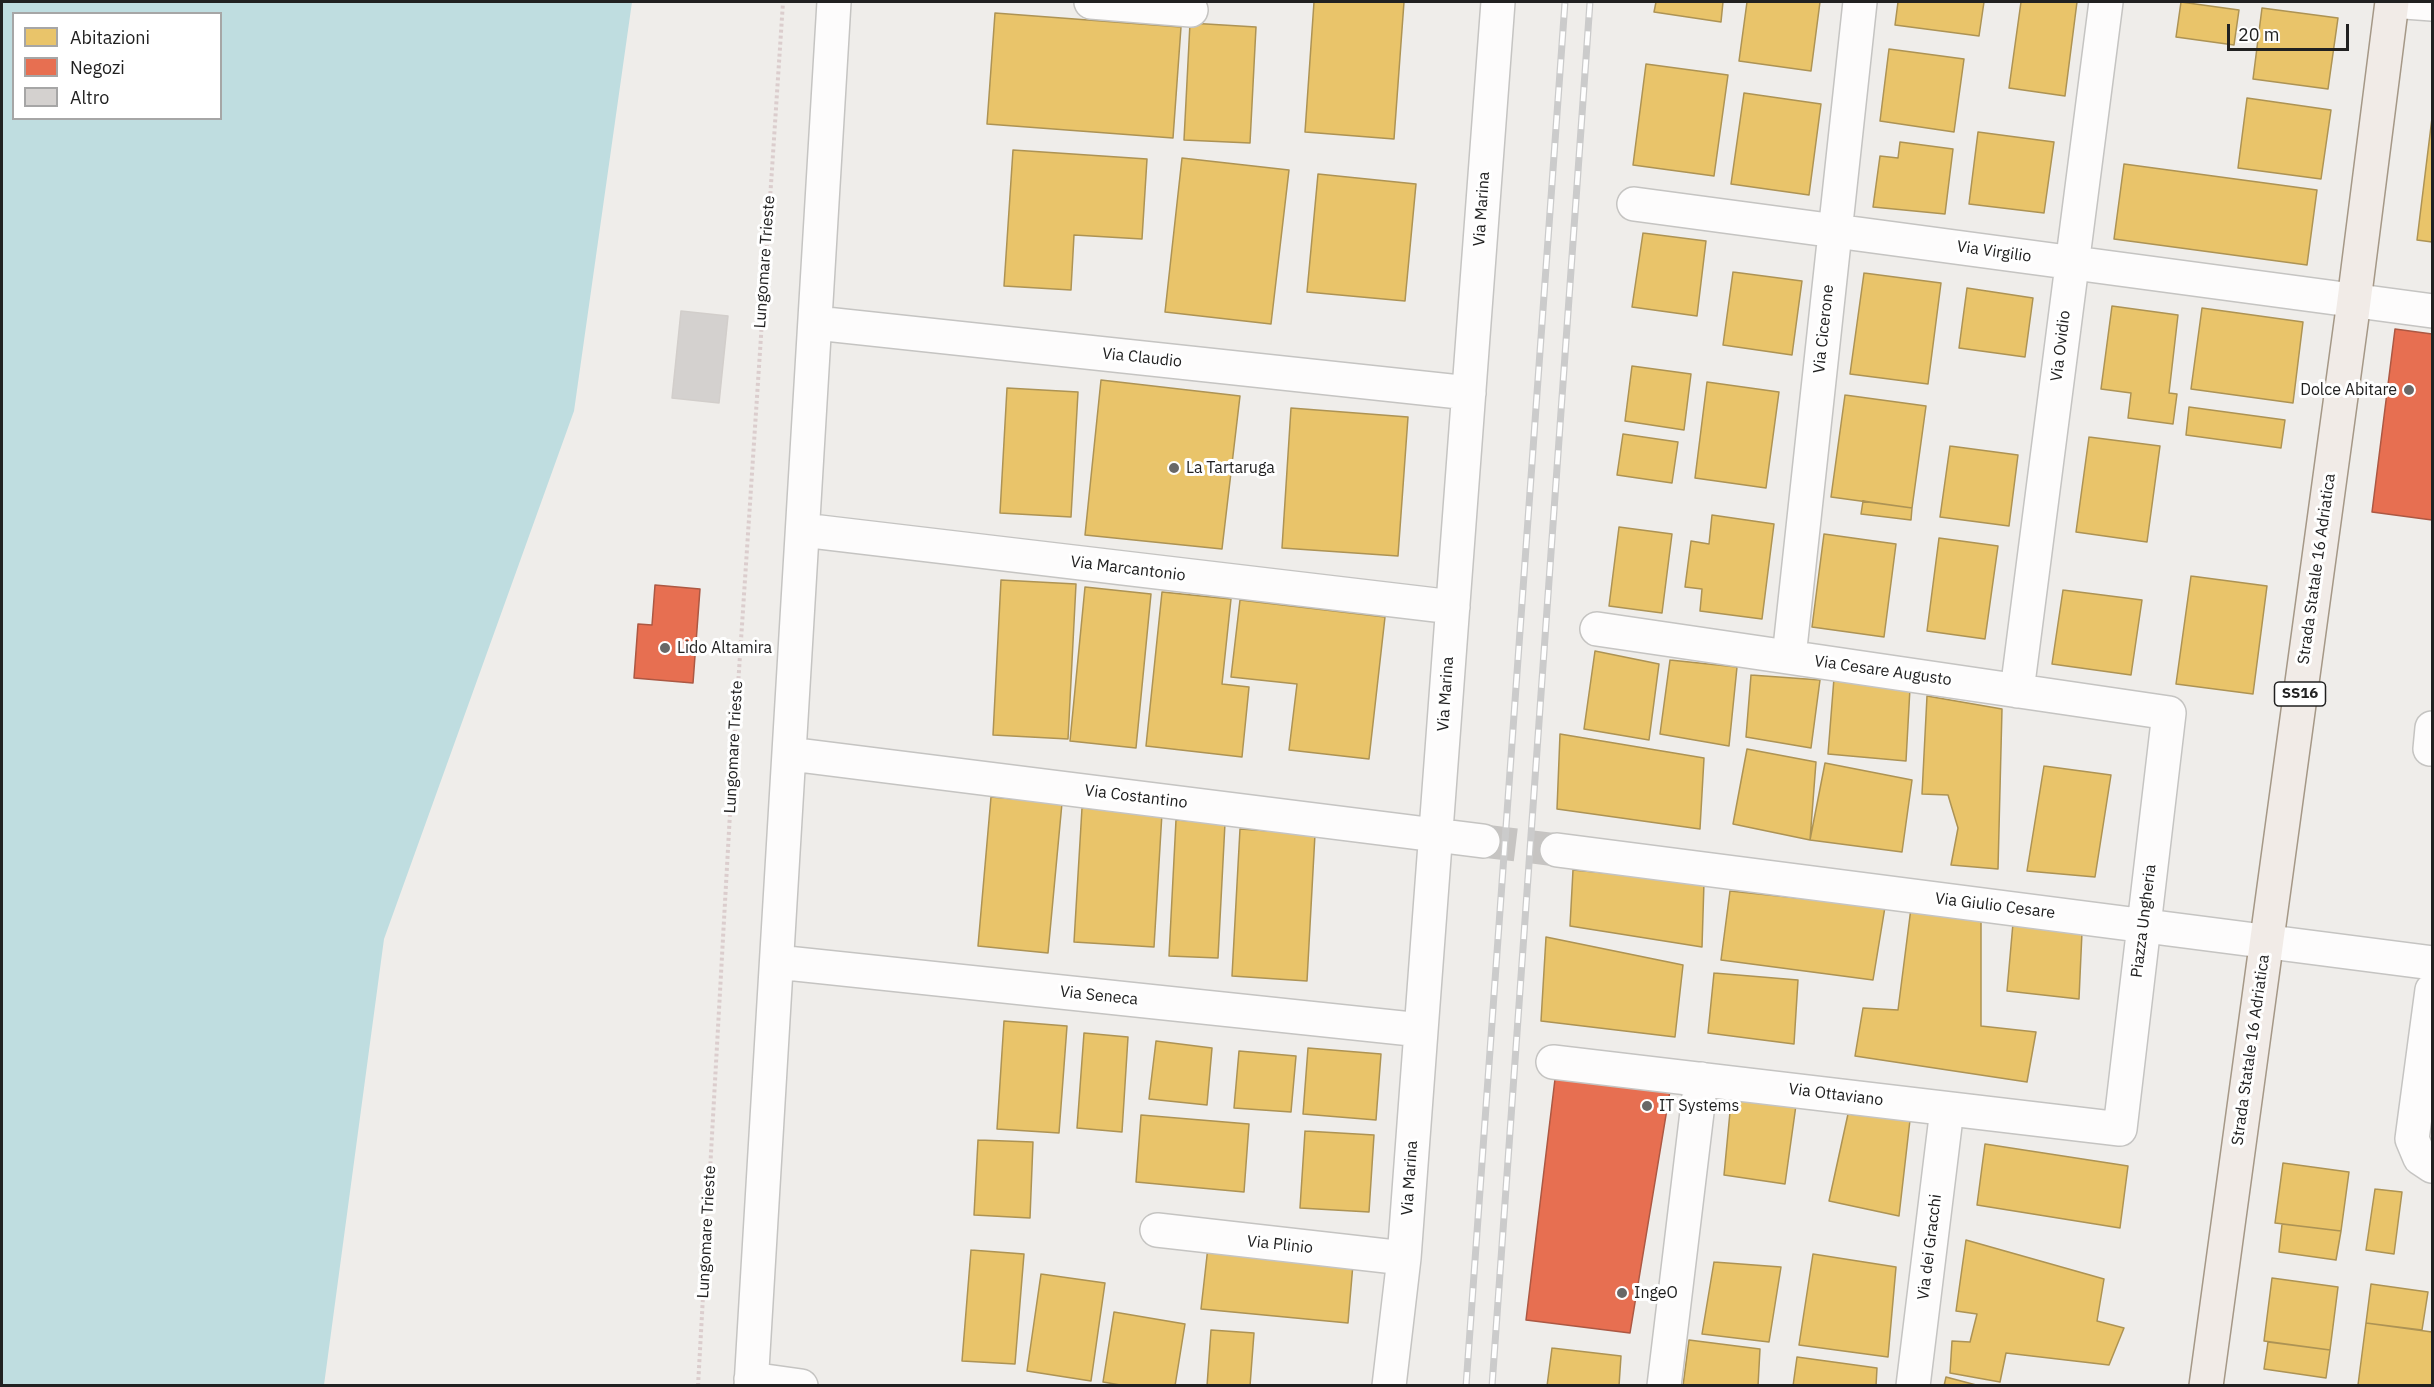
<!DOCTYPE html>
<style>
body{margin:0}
#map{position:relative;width:2434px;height:1387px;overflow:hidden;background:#efedea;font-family:"IBM Plex Sans",sans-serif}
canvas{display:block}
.frame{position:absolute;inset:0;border:3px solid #212121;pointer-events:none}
.legend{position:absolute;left:12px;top:12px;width:210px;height:108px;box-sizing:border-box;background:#fff;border:2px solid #a6a6a6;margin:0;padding:8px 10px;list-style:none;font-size:18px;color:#212121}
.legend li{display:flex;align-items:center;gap:12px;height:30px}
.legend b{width:30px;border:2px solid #a6a6a6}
.scale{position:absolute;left:2227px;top:24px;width:122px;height:27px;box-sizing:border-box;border:3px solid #212121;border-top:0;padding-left:8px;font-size:18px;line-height:21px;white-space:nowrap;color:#212121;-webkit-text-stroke:4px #fff;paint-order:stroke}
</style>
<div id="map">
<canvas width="2434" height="1387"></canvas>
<div class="frame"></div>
<ul class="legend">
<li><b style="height:16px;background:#e9c46a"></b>Abitazioni</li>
<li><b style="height:16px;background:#e76f51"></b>Negozi</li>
<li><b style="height:16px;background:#d4d1cf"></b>Altro</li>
</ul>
<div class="scale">20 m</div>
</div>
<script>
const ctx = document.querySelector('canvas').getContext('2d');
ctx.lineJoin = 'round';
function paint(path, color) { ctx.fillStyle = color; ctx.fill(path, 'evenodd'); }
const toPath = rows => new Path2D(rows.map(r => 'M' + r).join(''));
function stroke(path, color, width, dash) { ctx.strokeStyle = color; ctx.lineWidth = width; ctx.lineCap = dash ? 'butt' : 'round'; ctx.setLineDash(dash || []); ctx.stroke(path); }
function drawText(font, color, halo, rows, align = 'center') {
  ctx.font = font + ' "IBM Plex Sans",sans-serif'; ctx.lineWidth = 6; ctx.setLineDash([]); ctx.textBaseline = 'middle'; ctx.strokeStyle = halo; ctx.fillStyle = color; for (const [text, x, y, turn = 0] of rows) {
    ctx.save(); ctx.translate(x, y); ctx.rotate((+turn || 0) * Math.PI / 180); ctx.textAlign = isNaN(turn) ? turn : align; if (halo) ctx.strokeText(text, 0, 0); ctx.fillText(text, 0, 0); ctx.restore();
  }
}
paint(toPath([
 [2,2,632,2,574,411,384,939,324,1385,2,1385],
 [14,14,220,14,220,118,14,118]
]), '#bfdde0');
const homes = toPath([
 [1314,2,1404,2,1394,139,1305,132,1314,2],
 [1656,2,1723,2,1721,22,1654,12,1656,2],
 [1747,2,1820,2,1811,71,1739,61,1747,2],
 [1898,2,1984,2,1979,36,1895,25,1898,2],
 [2021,2,2077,2,2065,96,2009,88,2021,2],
 [2181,2,2239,10,2234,45,2176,37,2181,2],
 [2262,8,2338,18,2328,89,2253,79,2262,8],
 [995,13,1181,27,1173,138,987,124,995,13],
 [1190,23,1256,27,1250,143,1184,140,1190,23],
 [1889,49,1964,59,1954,132,1880,121,1889,49],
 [1646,64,1728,75,1714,176,1633,165,1646,64],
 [1744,93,1821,104,1809,195,1731,184,1744,93],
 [2247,98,2331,110,2321,179,2238,168,2247,98],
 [2432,118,2432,242,2417,240,2432,118],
 [1978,132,2054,142,2044,213,1969,204,1978,132],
 [1900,142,1953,149,1945,214,1873,207,1880,156,1898,158,1900,142],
 [1013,150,1147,159,1142,239,1074,235,1071,290,1004,286,1013,150],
 [1182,158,1289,170,1271,324,1165,312,1182,158],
 [2124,164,2317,190,2307,265,2114,239,2124,164],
 [1318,174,1416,184,1405,301,1307,292,1318,174],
 [1643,233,1706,241,1697,316,1632,307,1643,233],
 [1733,272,1802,281,1792,355,1723,345,1733,272],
 [1864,273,1941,283,1928,384,1850,374,1864,273],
 [1967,288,2033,298,2025,357,1959,348,1967,288],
 [2112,306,2178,315,2169,393,2177,394,2173,424,2128,418,2131,393,2101,389,2112,306],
 [2202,308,2303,322,2293,403,2191,389,2202,308],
 [1632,366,1691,374,1684,430,1625,421,1632,366],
 [1101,380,1240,396,1222,549,1085,535,1101,380],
 [1707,382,1779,392,1766,488,1695,478,1707,382],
 [1007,388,1078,392,1071,517,1000,513,1007,388],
 [1845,395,1926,406,1912,508,1831,497,1845,395],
 [2189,407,2285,420,2281,448,2186,435,2189,407],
 [1291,408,1408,417,1398,556,1282,548,1291,408],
 [1623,434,1678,442,1672,483,1617,475,1623,434],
 [2089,437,2160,446,2147,542,2076,532,2089,437],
 [1950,446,2018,455,2009,526,1940,517,1950,446],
 [1863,501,1912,508,1911,520,1861,514,1863,501],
 [1712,515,1774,524,1762,619,1700,611,1702,589,1685,587,1691,541,1709,544,1712,515],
 [1619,527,1672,534,1662,613,1609,606,1619,527],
 [1824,534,1896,544,1884,637,1812,627,1824,534],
 [1939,538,1998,546,1985,639,1927,631,1939,538],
 [2191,576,2267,586,2253,694,2176,684,2191,576],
 [1001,580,1076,584,1068,739,993,735,1001,580],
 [1085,587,1151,594,1136,748,1070,741,1085,587],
 [2063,590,2142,600,2131,675,2052,664,2063,590],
 [1162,592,1231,599,1222,684,1249,687,1242,757,1146,746,1162,592],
 [1240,600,1385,617,1369,759,1289,750,1297,684,1231,677,1240,600],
 [1595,651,1659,664,1649,740,1584,729,1595,651],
 [1670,660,1737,667,1729,746,1660,734,1670,660],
 [1751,675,1820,680,1811,748,1746,737,1751,675],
 [1834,678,1910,688,1906,761,1828,754,1834,678],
 [1927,696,2002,709,1998,869,1951,865,1958,828,1948,795,1922,794,1927,696],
 [1560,734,1704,758,1700,829,1557,809,1560,734],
 [1747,749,1816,762,1810,840,1733,824,1747,749],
 [1825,763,1912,780,1902,852,1810,840,1825,763],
 [2044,766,2111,775,2095,877,2027,871,2044,766],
 [991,797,1062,803,1048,953,978,946,991,797],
 [1082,808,1162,813,1154,947,1074,942,1082,808],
 [1176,820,1225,823,1218,958,1169,956,1176,820],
 [1240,829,1315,834,1307,981,1232,976,1240,829],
 [1573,870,1704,882,1702,947,1570,926,1573,870],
 [1730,891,1885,907,1873,980,1721,960,1730,891],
 [1911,908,1981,919,1981,1026,2036,1032,2027,1082,1855,1056,1863,1008,1898,1010,1911,908],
 [2013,923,2082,932,2079,999,2007,991,2013,923],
 [1546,937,1683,965,1675,1037,1541,1021,1546,937],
 [1714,973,1798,980,1794,1044,1708,1033,1714,973],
 [1004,1021,1067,1026,1059,1133,997,1129,1004,1021],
 [1084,1033,1128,1037,1122,1132,1077,1128,1084,1033],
 [1156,1041,1212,1048,1207,1105,1149,1099,1156,1041],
 [1308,1048,1381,1054,1376,1120,1303,1114,1308,1048],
 [1239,1051,1296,1056,1291,1112,1234,1108,1239,1051],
 [1732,1091,1797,1098,1785,1184,1724,1175,1732,1091],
 [1848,1114,1910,1120,1899,1216,1829,1201,1848,1114],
 [1141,1115,1249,1124,1244,1192,1136,1182,1141,1115],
 [1305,1131,1374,1135,1369,1212,1300,1208,1305,1131],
 [978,1140,1033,1142,1030,1218,974,1215,978,1140],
 [1985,1144,2128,1166,2120,1228,1977,1205,1985,1144],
 [2283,1163,2349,1172,2341,1231,2275,1223,2283,1163],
 [2375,1189,2402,1192,2394,1254,2366,1250,2375,1189],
 [2282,1224,2341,1231,2336,1260,2279,1252,2282,1224],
 [1209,1238,1354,1252,1348,1323,1201,1309,1209,1238],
 [1966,1240,2104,1279,2097,1321,2124,1328,2109,1365,2006,1353,2000,1382,1950,1373,1952,1341,1970,1342,1977,1314,1956,1311,1966,1240],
 [971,1250,1024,1254,1015,1364,962,1361,971,1250],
 [1813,1254,1896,1267,1888,1357,1799,1345,1813,1254],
 [1714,1262,1781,1267,1769,1342,1702,1334,1714,1262],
 [1041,1274,1105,1283,1091,1381,1027,1371,1041,1274],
 [2272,1278,2338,1287,2330,1350,2264,1341,2272,1278],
 [2371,1284,2428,1292,2422,1330,2366,1323,2371,1284],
 [1114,1312,1185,1324,1175,1386,1126,1386,1103,1382,1114,1312],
 [2366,1323,2432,1332,2432,1386,2358,1385,2366,1323],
 [1211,1330,1254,1333,1250,1386,1207,1386,1211,1330],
 [1689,1340,1760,1349,1758,1386,1683,1386,1689,1340],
 [2268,1342,2330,1350,2326,1378,2264,1369,2268,1342],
 [1552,1348,1621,1356,1619,1386,1547,1386,1552,1348],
 [1797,1357,1877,1368,1876,1386,1793,1386,1797,1357],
 [1946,1377,1980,1386,1944,1386,1946,1377]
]);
paint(homes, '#e9c46a');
stroke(homes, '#ad9354', 1.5);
const shops = toPath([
 [2395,329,2432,334,2432,520,2372,512,2395,329],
 [655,585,700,589,693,683,634,678,638,624,652,625,655,585],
 [1555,1079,1670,1091,1630,1333,1526,1320,1555,1079]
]);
paint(shops, '#e76f51');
stroke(shops, '#ac5843', 1.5);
const building = toPath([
 [681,311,728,316,719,403,672,398,681,311]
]);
paint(building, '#d4d1cf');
stroke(building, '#d2cecb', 1.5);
stroke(toPath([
 [1483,841,1557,850]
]), '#c6c4c2', 33, [33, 16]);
const minor = toPath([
 [1091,2,1191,10],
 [2405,2,2432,4],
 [1634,204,2432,311],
 [816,323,1469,393],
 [803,530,1453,607],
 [1789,657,1860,2],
 [2017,691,2106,2],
 [2432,728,2430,749,2432,749],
 [790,754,1483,841],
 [1557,850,2432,963],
 [777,962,1421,1030],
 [2432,990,2412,1139,2420,1158,2432,1166],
 [1553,1062,2120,1129,2169,713,1597,629],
 [1157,1230,1404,1258],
 [751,1379,801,1386],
 [751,1386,834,2],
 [1389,1386,1404,1258,1498,2],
 [1664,1386,1701,1079],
 [1913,1386,1947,1109]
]);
const primary = toPath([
 [2206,1386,2354,301,2392,2]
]);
stroke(minor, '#c5c4c2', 36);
stroke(primary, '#a59887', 36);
stroke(toPath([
 [698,1386,732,777,783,2]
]), '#dbcdcd', 4, [3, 3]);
stroke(minor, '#fdfcfc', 33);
stroke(primary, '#f1ebe7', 33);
const rail = toPath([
 [1466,1386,1565,2],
 [1492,1386,1590,2]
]);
stroke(rail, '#cbcbcb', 7);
stroke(rail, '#fff', 4.5, [14]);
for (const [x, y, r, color] of [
 [2409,390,6,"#696867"],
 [1174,468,6,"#696867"],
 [665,648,6,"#696867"],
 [1647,1106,6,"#696867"],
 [1622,1293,6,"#696867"]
]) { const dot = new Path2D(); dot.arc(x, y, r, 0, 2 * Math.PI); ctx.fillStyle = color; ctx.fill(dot); stroke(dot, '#fff', 2); }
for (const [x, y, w] of [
 [2300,694,51]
]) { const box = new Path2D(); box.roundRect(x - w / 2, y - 12, w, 24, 4.5); ctx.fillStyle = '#fff'; ctx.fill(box); stroke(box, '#212121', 1.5); }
drawText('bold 15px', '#212121', null, [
 ["SS16",2300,694]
]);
drawText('16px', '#212121', '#fff', [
 ["Via Marina",1482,209,-86],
 ["Via Virgilio",1994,252,8],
 ["Lungomare Trieste",765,262,-86],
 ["Via Cicerone",1824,329,-84],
 ["Via Ovidio",2061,346,-83],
 ["Via Claudio",1142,358,6],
 ["Via Marcantonio",1128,569,7],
 ["Strada Statale 16 Adriatica",2317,569,-82],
 ["Via Cesare Augusto",1883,671,8],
 ["Via Marina",1446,694,-86],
 ["Lungomare Trieste",734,747,-87],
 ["Via Costantino",1136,797,7],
 ["Via Giulio Cesare",1995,906,7],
 ["Piazza Ungheria",2144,921,-83],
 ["Via Seneca",1099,996,6],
 ["Strada Statale 16 Adriatica",2251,1050,-82],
 ["Via Ottaviano",1836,1095,7],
 ["Via Marina",1410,1178,-86],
 ["Lungomare Trieste",707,1232,-87],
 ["Via Plinio",1280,1245,6],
 ["Via dei Gracchi",1930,1247,-83]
]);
drawText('16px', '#212121', '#fff', [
 ["Dolce Abitare",2397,390,"right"],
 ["La Tartaruga",1186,468],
 ["Lido Altamira",677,648],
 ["IT Systems",1659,1106],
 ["IngeO",1634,1293]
], 'left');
</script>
